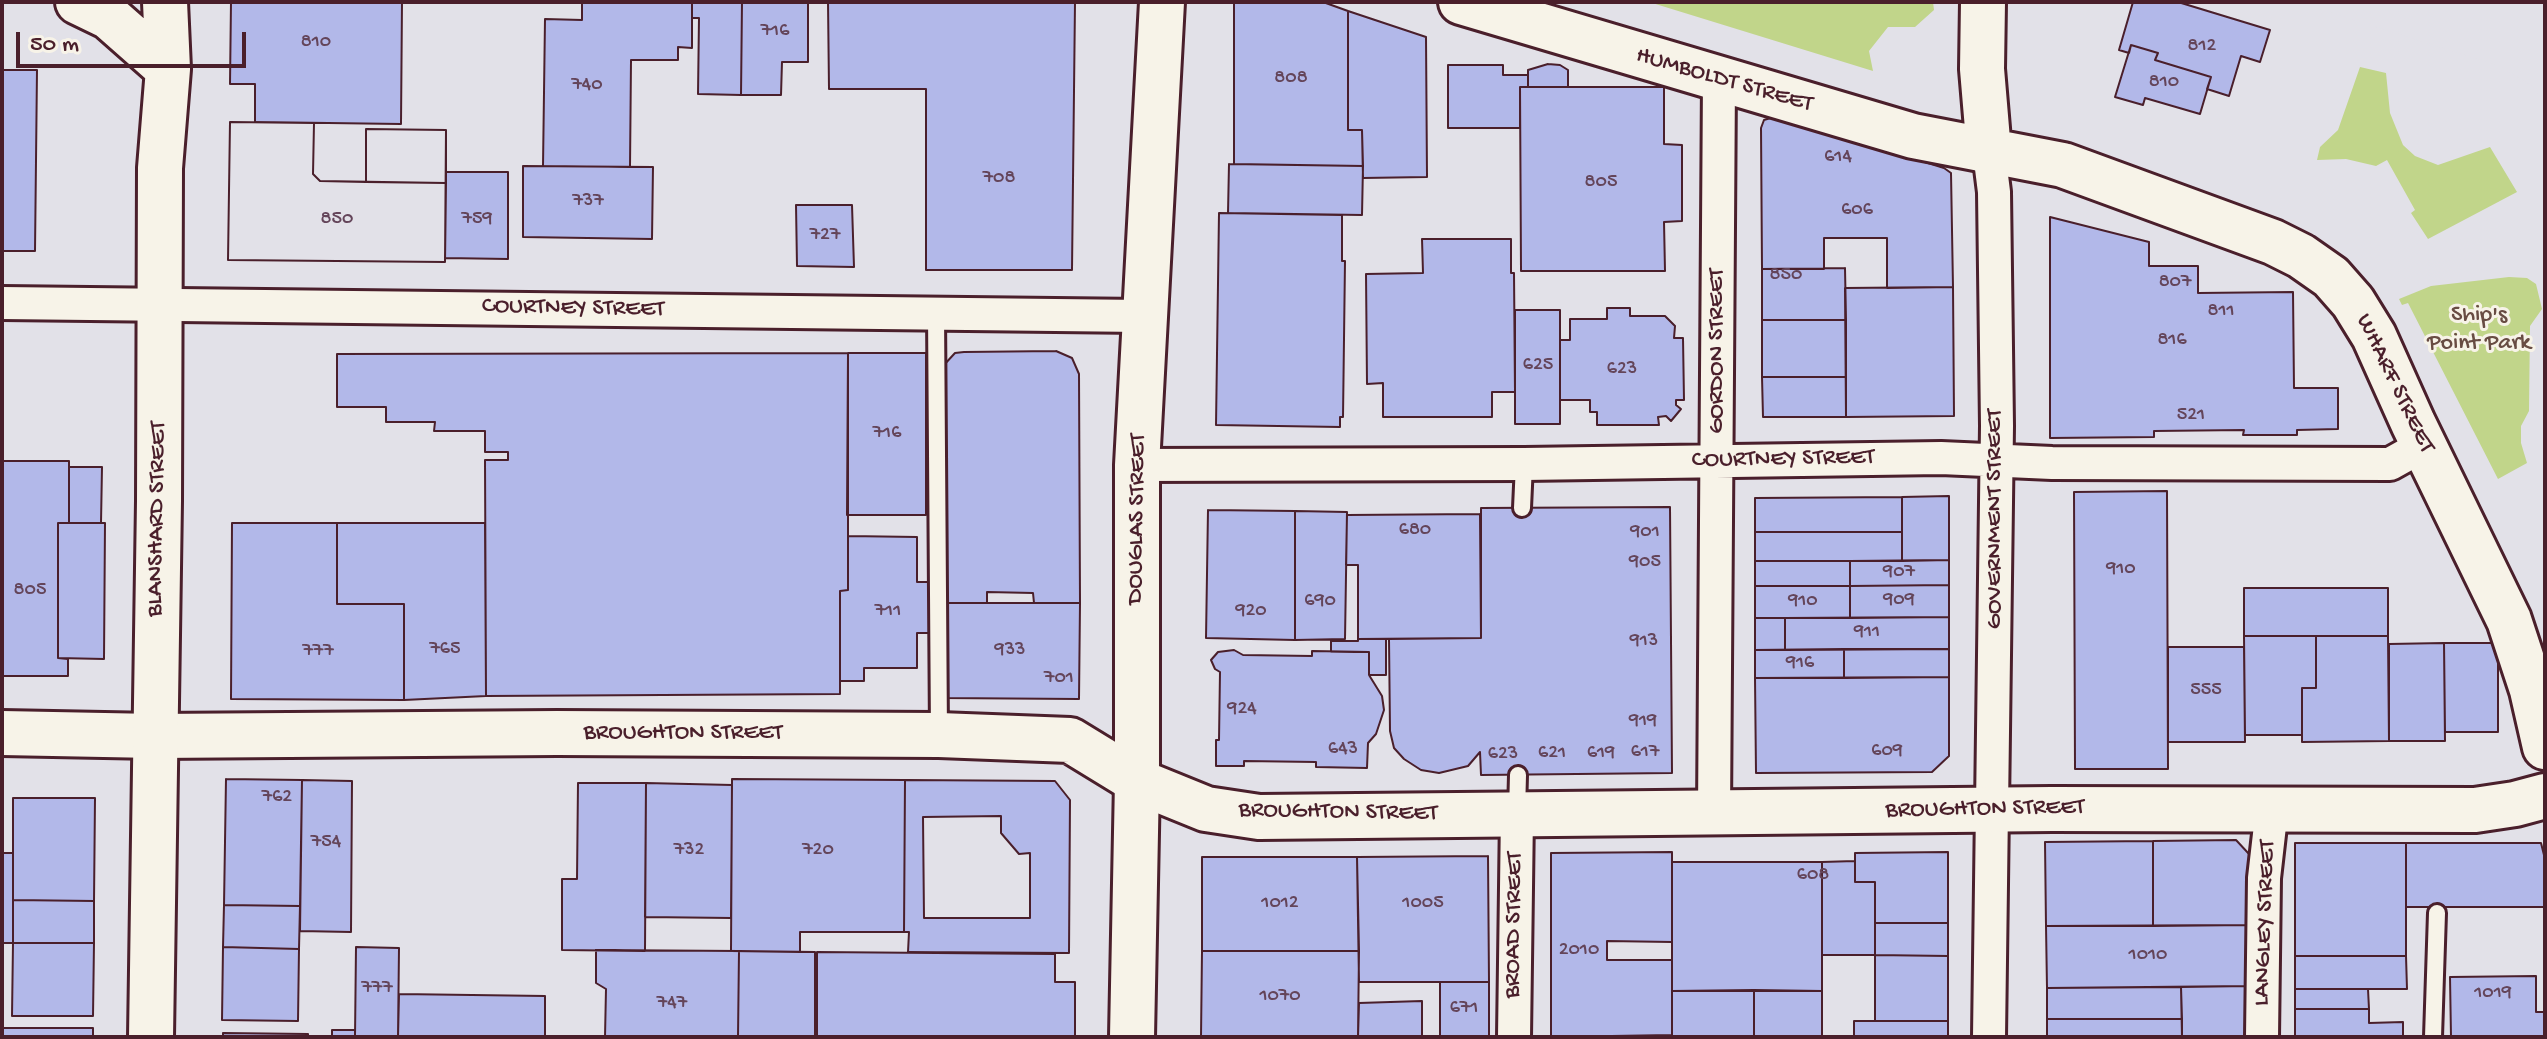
<!DOCTYPE html>
<style>
body{margin:0}
#map{position:relative;width:2547px;height:1039px;overflow:hidden;background:#e2e1e8;font-family:"Gochi Hand",sans-serif}
canvas{display:block}
.frame{position:absolute;inset:0;border:4px solid #4a1f2b;pointer-events:none}
.scale{position:absolute;left:16px;top:32px;width:230px;height:36px;box-sizing:border-box;border:4px solid #4a1f2b;border-top:0;padding-left:10px;font-size:24px;line-height:28px;white-space:nowrap;color:#4a1f2b;-webkit-text-stroke:6px #f7f3e8;paint-order:stroke}
</style>
<div id="map">
<canvas width="2547" height="1039"></canvas>
<div class="frame"></div>
<div class="scale">50 m</div>
</div>
<script>
const ctx = document.querySelector('canvas').getContext('2d');
ctx.lineJoin = 'round';
function paint(path, color) { ctx.fillStyle = color; ctx.fill(path, 'evenodd'); }
const toPath = rows => new Path2D(rows.map(r => 'M' + r).join(''));
function stroke(path, color, width, dash) { ctx.strokeStyle = color; ctx.lineWidth = width; ctx.lineCap = dash ? 'butt' : 'round'; ctx.setLineDash(dash || []); ctx.stroke(path); }
function drawText(font, color, halo, rows, align = 'center') {
  ctx.font = font + ' "Gochi Hand",sans-serif'; ctx.lineWidth = 6; ctx.setLineDash([]); ctx.textBaseline = 'middle'; ctx.strokeStyle = halo; ctx.fillStyle = color; for (const [text, x, y, turn = 0] of rows) {
    ctx.save(); ctx.translate(x, y); ctx.rotate((+turn || 0) * Math.PI / 180); ctx.textAlign = isNaN(turn) ? turn : align; if (halo) ctx.strokeText(text, 0, 0); ctx.fillText(text, 0, 0); ctx.restore();
  }
}
paint(toPath([
 [1649,2,1933,2,1934,10,1915,27,1888,27,1869,51,1873,71],
 [2360,67,2386,73,2390,113,2403,145,2415,156,2438,165,2490,147,2517,192,2428,239,2411,213,2415,210,2387,160,2376,166,2346,159,2317,160,2320,147,2338,130],
 [2509,277,2527,278,2536,284,2542,309,2530,326,2529,411,2521,426,2521,443,2527,463,2498,479,2408,303,2402,305,2399,299,2431,286]
]), '#c1d58a');
paint(toPath([
 [2298,2,2545,2,2545,103,2531,85,2499,66]
]), '#e2e1e8');
const building = toPath([
 [231,2,402,2,401,124,255,122,255,84,230,84,231,2],
 [582,2,692,2,692,48,678,47,678,60,631,60,630,167,543,166,545,19,582,20,582,2],
 [692,2,742,2,741,95,698,94,699,18,692,18,692,2],
 [742,2,808,3,808,62,782,62,781,95,741,95,742,2],
 [828,2,1075,2,1072,270,926,270,926,89,829,89,828,2],
 [1234,2,1323,2,1348,11,1348,130,1362,130,1363,166,1234,164,1234,2],
 [2133,2,2178,2,2270,30,2260,62,2241,56,2229,96,2207,89,2211,77,2155,60,2158,53,2131,45,2129,53,2119,50,2133,2],
 [1348,11,1426,37,1427,177,1363,178,1362,130,1348,130,1348,11],
 [2131,45,2158,53,2155,60,2211,77,2200,114,2145,98,2143,105,2115,97,2131,45],
 [1548,64,1560,65,1568,70,1568,87,1528,87,1528,70,1548,64],
 [1448,65,1503,65,1503,75,1528,75,1528,87,1520,87,1520,128,1448,128,1448,65],
 [2,70,37,70,35,251,2,251,2,70],
 [1520,87,1664,87,1664,144,1682,145,1682,221,1664,222,1665,271,1521,271,1520,87],
 [1777,116,1944,168,1951,173,1953,287,1887,288,1887,238,1824,238,1824,269,1762,269,1761,128,1764,120,1777,116],
 [230,122,314,123,313,174,320,181,446,183,445,262,228,260,230,122],
 [230,122,314,123,313,174,320,181,366,182,366,129,446,130,445,262,228,260,230,122],
 [366,129,446,130,446,183,366,182,366,129],
 [1229,164,1363,166,1362,215,1228,213,1229,164],
 [523,166,653,167,652,239,523,237,523,166],
 [446,172,508,172,508,259,445,258,446,172],
 [796,205,852,205,854,267,797,266,796,205],
 [1219,213,1342,215,1342,261,1345,261,1343,417,1340,417,1340,427,1216,425,1219,213],
 [2050,217,2149,242,2149,266,2198,266,2198,293,2293,292,2294,388,2338,388,2338,429,2297,430,2297,435,2243,435,2244,430,2154,431,2154,437,2050,438,2050,217],
 [1422,239,1511,239,1511,273,1514,273,1515,392,1492,392,1492,417,1383,417,1383,383,1367,384,1366,274,1423,273,1422,239],
 [1845,268,1846,320,1762,320,1762,269,1845,268],
 [1953,287,1954,416,1846,417,1845,288,1953,287],
 [1607,308,1630,308,1630,316,1665,316,1675,326,1674,338,1683,338,1684,400,1676,400,1676,405,1681,409,1671,421,1666,416,1658,417,1659,425,1597,425,1597,412,1590,412,1590,400,1560,400,1560,340,1570,340,1570,319,1607,319,1607,308],
 [1515,310,1560,310,1560,424,1515,424,1515,310],
 [1762,320,1846,320,1846,377,1762,377,1762,320],
 [1056,351,1072,358,1079,374,1080,603,1034,603,1033,593,987,592,987,603,941,603,943,366,955,353,964,352,1056,351],
 [848,353,926,353,926,515,847,515,848,353],
 [848,353,848,590,840,591,840,694,486,696,485,460,508,460,508,452,485,452,485,431,434,431,435,422,386,422,386,407,337,407,337,354,848,353],
 [1762,377,1846,377,1846,417,1763,417,1762,377],
 [2,461,69,461,69,523,58,523,58,658,68,659,68,676,2,676,2,461],
 [69,467,102,467,101,523,69,523,69,467],
 [2167,491,2168,769,2075,769,2074,492,2167,491],
 [1949,496,1949,560,1902,561,1902,497,1949,496],
 [1902,497,1902,532,1755,532,1755,498,1902,497],
 [1670,507,1672,773,1481,775,1480,752,1468,766,1439,773,1421,770,1404,759,1394,748,1390,731,1389,639,1481,638,1481,508,1670,507],
 [1208,510,1295,511,1295,640,1206,638,1208,510],
 [1295,511,1347,512,1345,639,1295,640,1295,511],
 [1480,514,1481,638,1358,639,1358,565,1346,565,1347,515,1480,514],
 [58,523,105,523,104,659,58,658,58,523],
 [232,523,337,523,337,604,404,604,404,700,231,699,232,523],
 [337,523,485,523,486,696,404,700,404,604,337,604,337,523],
 [1755,532,1902,532,1902,561,1755,561,1755,532],
 [848,536,917,537,917,582,935,582,935,633,917,633,917,668,864,668,864,681,840,681,840,591,848,590,848,536],
 [1949,560,1949,585,1850,586,1850,561,1949,560],
 [1755,561,1850,561,1850,586,1755,586,1755,561],
 [1949,585,1949,617,1850,618,1850,586,1949,585],
 [1755,586,1850,586,1850,618,1755,618,1755,586],
 [2244,588,2388,588,2388,636,2244,636,2244,588],
 [941,603,1080,603,1079,699,941,698,941,603],
 [1949,617,1949,649,1785,650,1785,618,1949,617],
 [1755,618,1785,618,1785,650,1755,650,1755,618],
 [2244,636,2316,636,2316,688,2302,688,2302,735,2245,735,2244,636],
 [2316,636,2388,636,2389,741,2302,742,2302,688,2316,688,2316,636],
 [1358,639,1386,639,1386,675,1369,675,1369,652,1331,652,1331,641,1358,641,1358,639],
 [2444,643,2445,741,2389,741,2389,644,2444,643],
 [2444,643,2498,643,2498,732,2445,732,2444,643],
 [2168,647,2244,647,2245,742,2168,742,2168,647],
 [1844,649,1949,649,1949,677,1844,678,1844,649],
 [1844,649,1844,678,1755,678,1755,650,1844,649],
 [1234,650,1243,655,1312,656,1312,651,1369,652,1369,675,1382,696,1384,710,1376,734,1368,743,1367,768,1316,767,1316,762,1244,761,1244,766,1216,766,1216,740,1219,740,1220,672,1215,669,1211,660,1218,652,1234,650],
 [1949,677,1949,756,1932,772,1756,773,1755,678,1949,677],
 [226,779,302,780,300,906,224,905,226,779],
 [732,779,905,780,904,932,800,932,800,952,731,951,732,779],
 [302,780,352,781,351,932,300,931,302,780],
 [905,780,1055,781,1070,800,1069,953,908,952,909,932,904,932,905,780],
 [1001,816,1001,833,1019,854,1030,853,1030,918,924,918,923,817,1001,816],
 [578,783,646,783,645,951,562,950,562,879,577,879,578,783],
 [646,783,732,785,731,918,645,917,646,783],
 [13,798,95,798,94,901,13,900,13,798],
 [2236,840,2249,854,2249,925,2153,926,2153,841,2236,840],
 [2153,841,2153,926,2046,926,2045,842,2153,841],
 [2295,843,2406,843,2406,956,2295,956,2295,843],
 [2406,843,2541,843,2545,859,2545,907,2406,907,2406,843],
 [1672,852,1672,942,1607,941,1607,960,1672,960,1672,1035,1551,1037,1551,853,1672,852],
 [1948,852,1948,923,1875,923,1875,882,1855,882,1855,853,1948,852],
 [2,853,13,853,13,943,2,943,2,853],
 [1488,856,1489,982,1359,982,1357,857,1488,856],
 [1202,857,1357,857,1359,951,1202,951,1202,857],
 [1855,861,1855,882,1875,882,1875,955,1822,955,1822,862,1855,861],
 [1672,862,1822,862,1822,991,1672,991,1672,862],
 [13,900,94,901,94,943,13,943,13,900],
 [224,905,300,906,299,949,223,947,224,905],
 [1875,923,1948,923,1948,956,1875,955,1875,923],
 [2249,925,2249,986,2047,988,2046,926,2249,925],
 [13,943,94,943,93,1016,12,1016,13,943],
 [223,947,299,949,298,1021,222,1020,223,947],
 [356,947,399,948,398,1037,355,1037,356,947],
 [596,950,739,951,738,1037,605,1037,606,989,596,983,596,950],
 [739,951,815,952,815,1037,738,1037,739,951],
 [1202,951,1359,951,1358,1037,1201,1037,1202,951],
 [817,952,1055,954,1055,982,1075,982,1075,1037,817,1037,817,952],
 [1875,955,1948,956,1948,1021,1875,1021,1875,955],
 [2295,956,2406,956,2407,989,2295,989,2295,956],
 [2536,976,2536,1012,2545,1012,2545,1037,2451,1037,2450,977,2536,976],
 [1440,982,1489,982,1489,1037,1440,1037,1440,982],
 [2249,986,2250,1037,2182,1037,2181,987,2249,986],
 [2181,987,2182,1019,2047,1019,2047,988,2181,987],
 [2295,989,2368,989,2369,1009,2295,1009,2295,989],
 [1754,990,1754,1037,1672,1037,1672,991,1754,990],
 [1754,990,1822,991,1822,1037,1754,1037,1754,990],
 [399,994,545,996,545,1037,398,1037,399,994],
 [1422,1001,1422,1037,1358,1037,1359,1003,1422,1001],
 [2295,1009,2369,1009,2369,1023,2403,1022,2403,1037,2295,1037,2295,1009],
 [2047,1019,2182,1019,2182,1037,2047,1037,2047,1019],
 [1854,1021,1948,1021,1948,1037,1854,1037,1854,1021],
 [2,1028,93,1028,93,1037,2,1037,2,1028],
 [332,1030,355,1030,355,1037,332,1037,332,1030],
 [223,1033,308,1034,308,1037,223,1037,223,1033]
]);
paint(building, '#b2b8e9');
stroke(building, '#4a1f2b', 2);
const lane = toPath([
 [936,312,939,734],
 [1522,508,1524,464],
 [1517,812,1518,775],
 [2433,1037,2437,913]
]);
const street = toPath([
 [1989,152,1994,192,1997,426,1989,1037],
 [2,303,1143,316],
 [1137,465,1524,464,1941,458,2052,463,2390,464,2424,445],
 [1714,814,1719,80],
 [1514,1037,1517,813],
 [2262,1037,2264,878,2272,808]
]);
const secondary = toPath([
 [1461,2,1913,136,2063,165,2273,242,2301,256,2331,277,2353,302,2374,336,2413,423,2509,620,2532,690,2545,747],
 [1983,2,1982,69,1989,152],
 [2,733,155,736,557,733,939,735,1070,740,1137,781,1206,809,1259,817,2052,809,2475,810,2515,804,2545,796]
]);
const primary = toPath([
 [78,2,109,17,168,69],
 [151,1037,159,501,160,168,168,69,165,2],
 [1132,1037,1137,781,1137,465,1162,2]
]);
stroke(lane, '#4a1f2b', 22);
stroke(street, '#4a1f2b', 38);
stroke(secondary, '#4a1f2b', 50);
stroke(primary, '#4a1f2b', 50);
stroke(lane, '#f7f3e8', 16);
stroke(street, '#f7f3e8', 32);
stroke(secondary, '#f7f3e8', 44);
stroke(primary, '#f7f3e8', 44);
drawText('20px', '#64455a', null, [
 ["716",775,32],
 ["810",316,43],
 ["812",2202,47],
 ["808",1291,79],
 ["810",2164,83],
 ["740",587,86],
 ["614",1838,158],
 ["708",999,179],
 ["805",1601,183],
 ["737",588,202],
 ["606",1857,211],
 ["850",337,220],
 ["759",477,220],
 ["727",825,236],
 ["850",1786,276],
 ["807",2175,283],
 ["811",2221,312],
 ["816",2172,341],
 ["625",1538,366],
 ["623",1622,370],
 ["521",2191,416],
 ["716",887,434],
 ["680",1415,531],
 ["901",1645,533],
 ["905",1645,563],
 ["910",2121,570],
 ["907",1899,573],
 ["805",30,591],
 ["909",1899,601],
 ["690",1320,602],
 ["910",1803,602],
 ["711",888,612],
 ["920",1251,612],
 ["911",1867,633],
 ["913",1644,642],
 ["765",445,650],
 ["933",1010,651],
 ["777",318,652],
 ["916",1800,664],
 ["701",1059,679],
 ["555",2206,691],
 ["924",1242,710],
 ["919",1643,722],
 ["643",1343,750],
 ["609",1887,752],
 ["617",1645,753],
 ["621",1552,754],
 ["619",1601,754],
 ["623",1503,755],
 ["762",277,798],
 ["754",326,843],
 ["732",689,851],
 ["720",818,851],
 ["608",1813,876],
 ["1012",1280,904],
 ["1005",1423,904],
 ["2010",1579,951],
 ["1010",2148,956],
 ["777",377,989],
 ["1019",2493,994],
 ["1070",1280,997],
 ["747",672,1004],
 ["671",1464,1009]
]);
drawText('24px', '#4a1f2b', '#f7f3e8', [
 ["HUMBOLDT STREET",1724,81,16],
 ["COURTNEY STREET",573,309,1],
 ["GORDON STREET",1718,351,-90],
 ["WHARF STREET",2394,384,64],
 ["COURTNEY STREET",1783,460,-1],
 ["BLANSHARD STREET",158,519,-89],
 ["DOUGLAS STREET",1138,519,-89],
 ["GOVERNMENT STREET",1996,519,-90],
 ["BROUGHTON STREET",683,734],
 ["BROUGHTON STREET",1985,810,-1],
 ["BROUGHTON STREET",1338,813,1],
 ["LANGLEY STREET",2266,923,-88],
 ["BROAD STREET",1515,925,-89]
]);
drawText('24px', '#684c43', '#f7f3e8', [
 ["Ship's",2479,316],
 ["Point Park",2479,344]
]);
</script>
